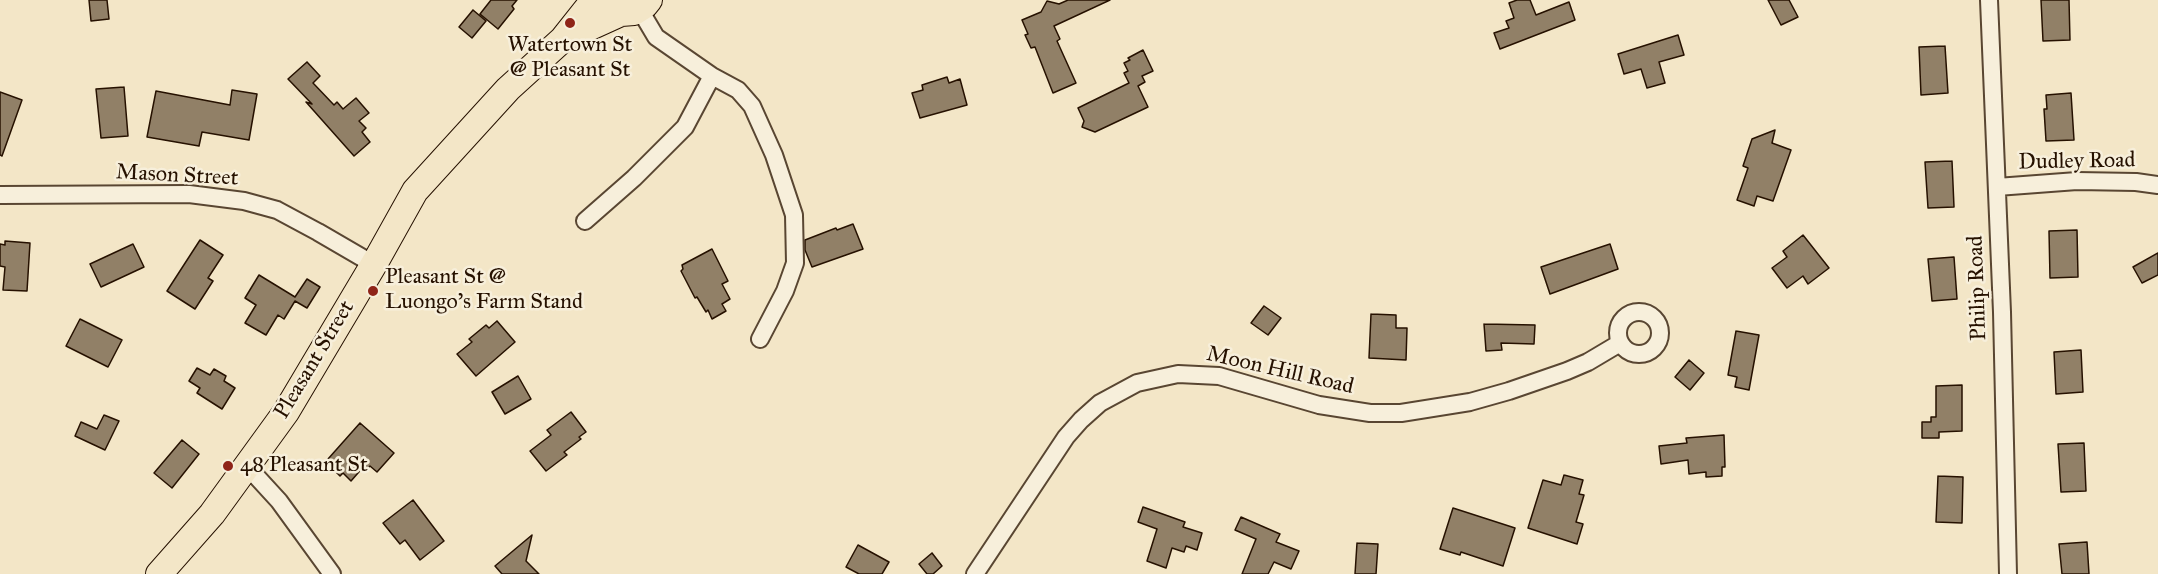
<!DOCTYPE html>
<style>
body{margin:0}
canvas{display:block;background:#f3e6c7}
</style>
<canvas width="2158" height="574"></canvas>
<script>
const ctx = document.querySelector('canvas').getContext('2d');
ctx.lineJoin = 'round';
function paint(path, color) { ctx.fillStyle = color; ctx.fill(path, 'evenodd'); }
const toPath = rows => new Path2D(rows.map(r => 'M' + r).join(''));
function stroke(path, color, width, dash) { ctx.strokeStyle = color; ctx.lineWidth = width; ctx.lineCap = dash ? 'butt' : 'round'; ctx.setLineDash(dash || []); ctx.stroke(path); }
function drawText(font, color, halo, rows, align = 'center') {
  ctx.font = font + ' "IM FELL Great Primer",serif'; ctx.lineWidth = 5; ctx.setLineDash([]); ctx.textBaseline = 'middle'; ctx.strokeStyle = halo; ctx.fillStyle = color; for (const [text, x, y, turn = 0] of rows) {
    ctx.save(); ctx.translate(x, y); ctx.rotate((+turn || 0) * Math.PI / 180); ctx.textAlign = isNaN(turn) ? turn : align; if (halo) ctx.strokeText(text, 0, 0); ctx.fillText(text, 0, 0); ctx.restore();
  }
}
const building = toPath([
 [89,0,107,0,109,19,91,21,89,0],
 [491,0,517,0,512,6,514,9,498,29,480,14,491,0],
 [1068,0,1110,0,1054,26,1060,39,1057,41,1076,83,1053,93,1035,47,1031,48,1025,35,1028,34,1022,20,1041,12,1047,1,1059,4,1068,0],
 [1517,0,1530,0,1536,15,1569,2,1575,20,1500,49,1494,33,1509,28,1506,21,1514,18,1509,3,1517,0],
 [1768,0,1789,0,1798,17,1781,25,1768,0],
 [2041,0,2069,0,2070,40,2043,41,2041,0],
 [473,10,486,21,472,38,459,27,473,10],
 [1678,35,1684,55,1659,62,1665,83,1647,88,1641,69,1624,74,1618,54,1678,35],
 [1945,46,1948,93,1921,95,1919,47,1945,46],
 [1143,50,1153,71,1142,76,1145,82,1138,86,1148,107,1095,132,1082,127,1084,121,1078,108,1129,83,1124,73,1128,71,1124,63,1130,60,1128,58,1143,50],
 [307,62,320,76,313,83,334,105,337,102,343,109,356,98,369,113,359,121,366,128,362,132,370,142,354,156,306,102,312,104,288,79,307,62],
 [947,77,949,83,960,79,967,105,920,118,912,93,923,90,922,85,947,77],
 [124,87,128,136,101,138,96,89,124,87],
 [232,90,257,94,249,140,202,132,199,146,147,137,156,91,230,105,232,90],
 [0,92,22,100,2,156,0,155,0,92],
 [2071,93,2074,140,2046,141,2044,109,2047,109,2046,95,2071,93],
 [1775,130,1772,143,1791,150,1773,201,1757,196,1754,206,1737,200,1748,168,1743,166,1752,139,1775,130],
 [1952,161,1954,207,1928,208,1925,162,1952,161],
 [853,224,863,249,812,267,805,250,805,240,836,228,837,230,853,224],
 [2077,230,2078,277,2050,278,2049,231,2077,230],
 [1803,235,1829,268,1808,284,1803,276,1787,288,1772,268,1787,257,1783,251,1803,235],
 [200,240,223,255,208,278,213,281,195,309,167,291,200,240],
 [5,241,30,243,27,291,3,290,5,267,0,266,0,244,5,245,5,241],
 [133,244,144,267,101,287,90,264,133,244],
 [1610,244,1618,269,1550,294,1541,267,1610,244],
 [712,249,728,281,722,284,730,299,722,304,726,311,712,319,708,310,706,312,697,297,695,298,681,271,683,269,682,265,712,249],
 [2158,253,2158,275,2142,283,2133,267,2158,253],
 [1954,257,1957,299,1932,301,1928,259,1954,257],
 [259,275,295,297,307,279,320,287,307,308,295,301,284,319,278,315,266,335,245,323,256,305,245,298,259,275],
 [1264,306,1281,318,1268,335,1251,323,1264,306],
 [1371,314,1396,315,1396,328,1407,328,1406,360,1369,358,1371,314],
 [80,319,122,340,108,367,66,346,80,319],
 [497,321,515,342,476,376,457,354,472,342,469,339,486,325,489,328,497,321],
 [1484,324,1535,325,1534,344,1501,343,1502,350,1486,351,1484,324],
 [1736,331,1759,335,1749,390,1735,387,1737,377,1728,375,1736,331],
 [2081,350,2083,392,2056,394,2054,352,2081,350],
 [1689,360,1704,373,1690,390,1675,377,1689,360],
 [197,368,210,375,214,369,226,376,224,381,235,388,222,409,197,393,200,388,189,381,197,368],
 [518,376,531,399,505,414,492,392,518,376],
 [1962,385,1962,431,1939,432,1939,438,1922,438,1922,422,1931,422,1931,417,1936,417,1936,386,1962,385],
 [571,412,586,432,579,437,581,439,564,452,567,455,546,471,530,451,551,435,547,430,571,412],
 [104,415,119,421,105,450,75,436,81,422,97,429,104,415],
 [360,423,394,453,377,472,370,466,368,468,365,465,351,481,343,473,340,476,330,466,333,463,328,459,360,423],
 [1724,435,1725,467,1722,467,1722,476,1706,477,1706,472,1689,474,1688,460,1661,464,1659,446,1687,443,1686,438,1724,435],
 [182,440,199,454,172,488,154,473,182,440],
 [2084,443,2086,491,2061,492,2058,444,2084,443],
 [1564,475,1583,480,1579,494,1584,495,1576,522,1583,524,1577,544,1528,528,1543,480,1561,485,1564,475],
 [1938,476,1963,477,1962,523,1936,522,1938,476],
 [413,500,444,541,420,560,405,540,400,544,383,523,413,500],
 [1143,507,1185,522,1183,527,1202,533,1197,550,1186,546,1184,552,1172,548,1166,568,1147,561,1157,529,1138,522,1143,507],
 [1453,508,1515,528,1503,566,1461,552,1460,555,1440,549,1453,508],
 [1241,517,1280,534,1276,542,1299,551,1291,569,1274,562,1268,574,1242,574,1256,539,1235,530,1241,517],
 [532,535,526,561,539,574,502,574,495,566,532,535],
 [2087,542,2089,574,2062,574,2059,544,2087,542],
 [1357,543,1378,544,1376,574,1355,574,1357,543],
 [858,545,889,562,882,574,859,574,846,567,858,545],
 [932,553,942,566,933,574,927,574,919,564,932,553]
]);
paint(building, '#918067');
stroke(building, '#261100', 1.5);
const minor = toPath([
 [1989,0,2002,312,2008,574],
 [640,10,656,37,712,76,738,90,752,106,774,155,794,215,795,263,785,291,760,339],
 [1997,187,2077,181,2136,182,2158,185],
 [0,195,189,194,244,201,277,210,318,232,373,264],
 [585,221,634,178,685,127,712,76],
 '1618 333a21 21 0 1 1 42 0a21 21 0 1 1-42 0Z',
 [246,465,279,501,332,574],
 [975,574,1066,437,1081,420,1100,403,1137,383,1178,374,1219,376,1319,405,1370,413,1401,413,1470,402,1509,391,1567,371,1588,362,1620,343]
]);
const primary = toPath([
 [608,6,621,13,634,12,645,5,649,0],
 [566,38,621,13],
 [159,574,212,514,286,412,377,259,415,191,508,89,563,39,594,0]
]);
stroke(minor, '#594632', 20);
stroke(primary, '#261100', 28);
stroke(minor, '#f7efdb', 16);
stroke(primary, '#f3e6c7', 26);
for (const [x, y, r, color] of [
 [570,23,6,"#8f2418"],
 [373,291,6,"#8f2418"],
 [228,466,6,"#8f2418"]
]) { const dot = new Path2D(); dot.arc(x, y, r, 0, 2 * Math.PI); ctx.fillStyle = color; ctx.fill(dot); stroke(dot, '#f7efdb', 2); }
drawText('22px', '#261100', '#f7efdb', [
 ["Watertown St",570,46,"center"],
 ["@ Pleasant St",570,71,"center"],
 ["Pleasant St @",385,278],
 ["Luongo's Farm Stand",385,303],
 ["48 Pleasant St",240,466]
], 'left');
drawText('22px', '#261100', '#f7efdb', [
 ["Dudley Road",2077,162,-1],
 ["Mason Street",177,176,3],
 ["Philip Road",1978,288,-92],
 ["Pleasant Street",315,360,-59],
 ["Moon Hill Road",1280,371,13]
]);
</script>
